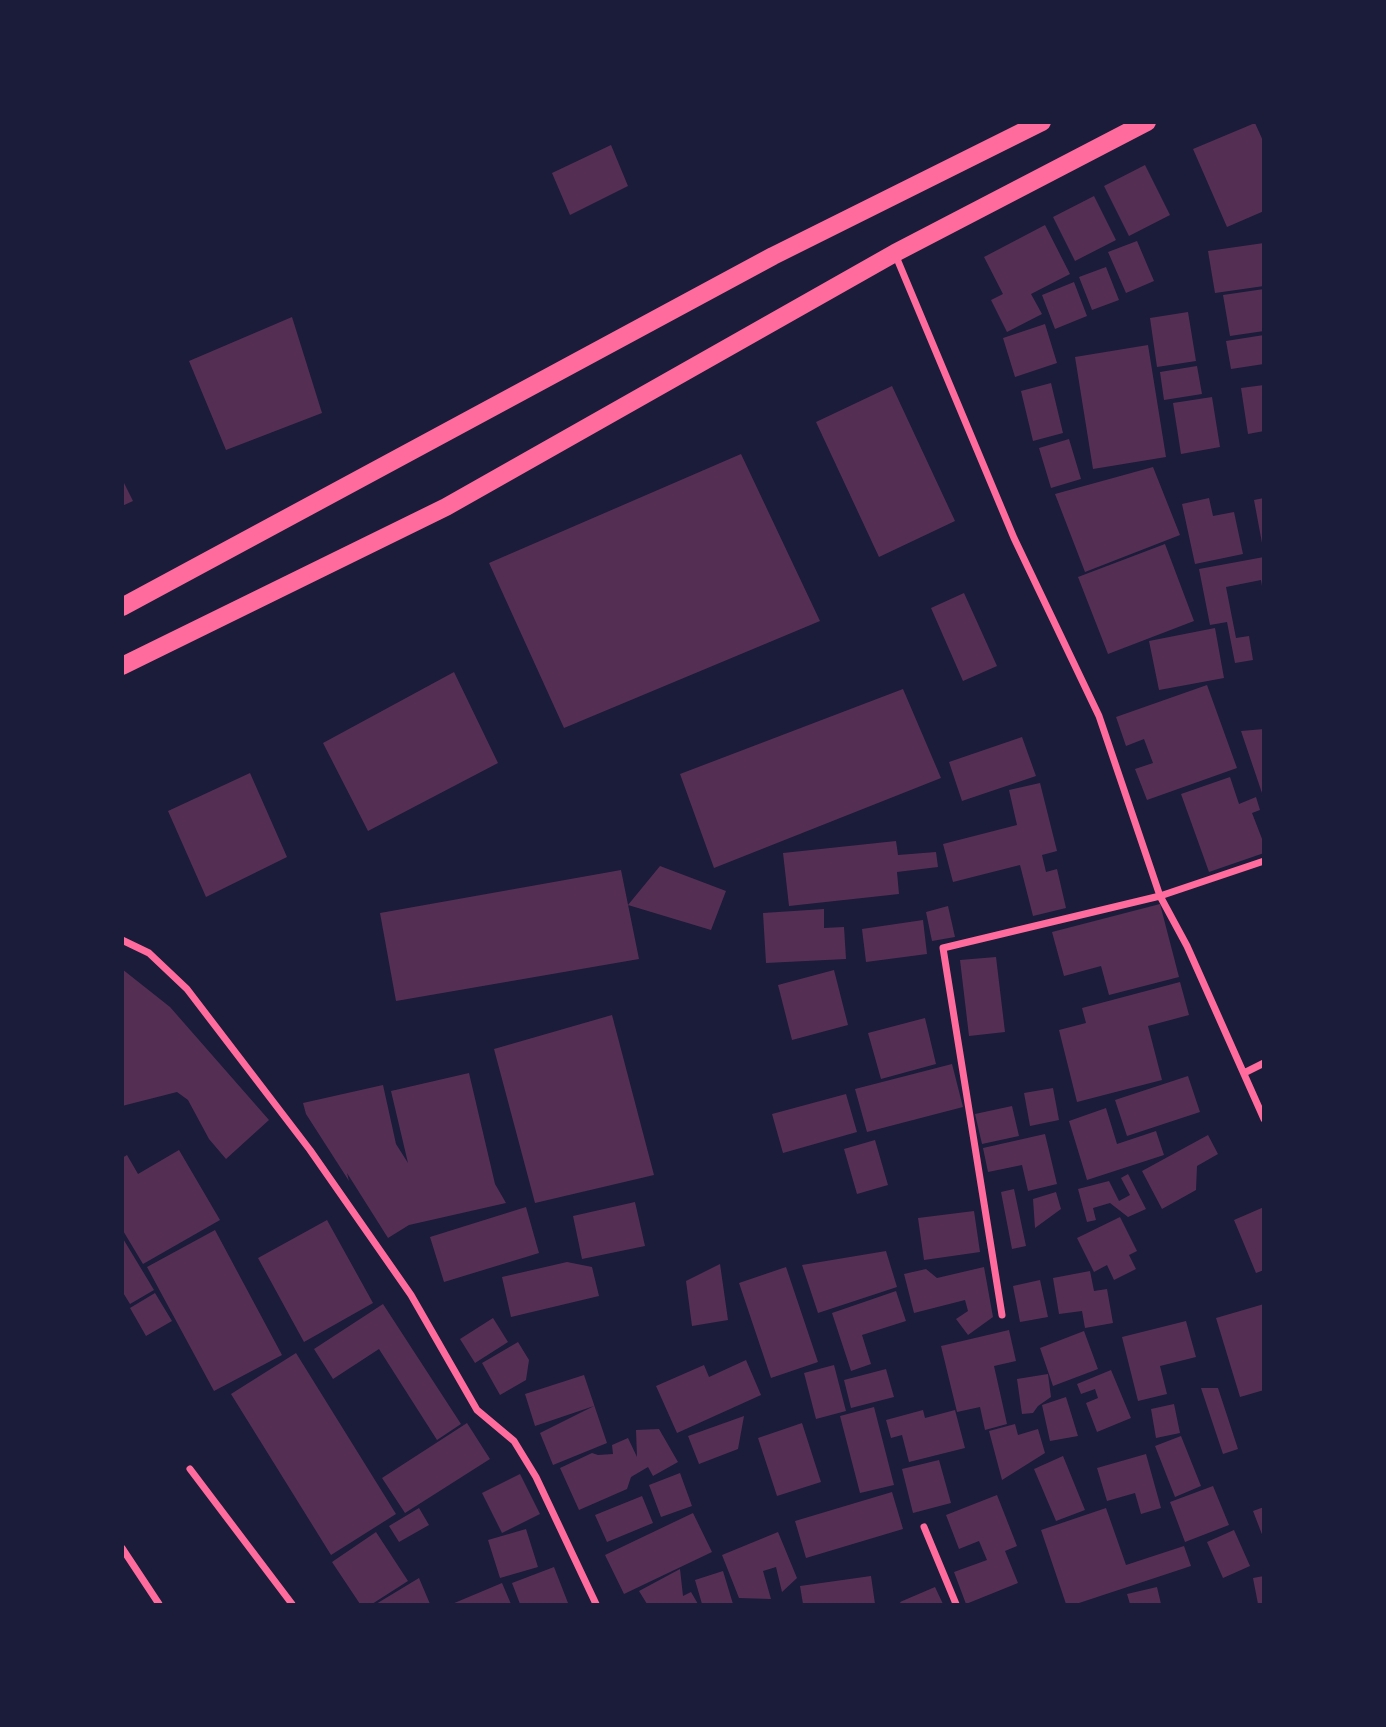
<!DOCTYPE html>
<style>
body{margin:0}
#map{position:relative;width:1386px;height:1727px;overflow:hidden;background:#1b1b3a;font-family:"Fira Sans Condensed",sans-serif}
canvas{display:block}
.frame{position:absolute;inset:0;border:124px solid #1b1b3a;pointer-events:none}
</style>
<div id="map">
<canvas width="1386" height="1727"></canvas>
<div class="frame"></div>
</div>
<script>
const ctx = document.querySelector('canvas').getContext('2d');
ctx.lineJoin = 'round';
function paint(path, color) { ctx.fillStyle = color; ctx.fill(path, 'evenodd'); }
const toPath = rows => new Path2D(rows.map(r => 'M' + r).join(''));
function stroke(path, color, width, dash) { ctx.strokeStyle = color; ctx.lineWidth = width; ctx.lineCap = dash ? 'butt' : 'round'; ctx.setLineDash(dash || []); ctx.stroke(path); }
paint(toPath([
 [1255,123,1264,143,1264,211,1227,227,1193,149],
 [611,145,628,186,570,215,552,173],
 [1145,165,1170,215,1129,236,1104,186],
 [1094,196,1116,240,1075,261,1053,217],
 [1045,225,1070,274,1031,294,1042,314,1007,332,991,300,1003,294,984,257],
 [1137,241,1154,281,1126,293,1108,252],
 [1264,243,1264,286,1215,293,1208,251],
 [1106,267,1119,300,1092,310,1079,277],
 [1074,282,1087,316,1055,329,1042,295],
 [1264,289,1264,331,1230,336,1223,295],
 [1188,312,1196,361,1157,367,1150,318],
 [292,317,322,413,226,450,189,361],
 [1045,324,1057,363,1015,377,1003,338],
 [1264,335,1264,364,1231,369,1226,341],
 [1148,345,1166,457,1093,469,1075,357],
 [1197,366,1202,394,1164,400,1160,372],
 [1051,383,1063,433,1033,441,1021,391],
 [1264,385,1264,431,1248,434,1241,388],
 [892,386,955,521,879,557,816,422],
 [1212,397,1220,447,1181,454,1173,403],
 [1069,439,1081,479,1051,488,1039,448],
 [741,454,820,621,564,728,489,563],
 [1153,467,1180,535,1085,572,1055,494],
 [122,479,133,501,122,506],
 [1209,498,1213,516,1234,512,1243,554,1195,564,1182,504],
 [1264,498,1264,543,1262,543,1254,500],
 [1165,544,1194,621,1108,654,1078,577],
 [1264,557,1264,586,1262,586,1261,580,1226,587,1236,638,1249,636,1253,660,1235,663,1227,622,1210,625,1199,569],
 [964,593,997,666,963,681,931,608],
 [1215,628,1224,678,1159,690,1149,641],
 [454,672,498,763,368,831,323,743],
 [1207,685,1237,768,1147,800,1135,769,1153,763,1144,739,1126,746,1116,717],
 [903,689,941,778,714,868,680,774],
 [1264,729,1264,796,1263,796,1241,731],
 [1022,737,1036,776,962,801,949,762],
 [250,773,287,857,206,897,168,811],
 [1230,777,1239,804,1256,797,1260,810,1252,813,1264,844,1264,853,1209,872,1181,794],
 [1040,783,1057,851,1042,855,1046,872,1057,869,1066,908,1033,916,1020,865,953,882,943,844,1017,825,1009,790],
 [896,841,898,855,936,852,938,867,897,872,899,894,789,906,783,853],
 [660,866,726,891,711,930,628,905],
 [621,870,639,959,396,1001,380,913],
 [1160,904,1179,977,1109,995,1101,966,1064,976,1052,932],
 [948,906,955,937,932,941,926,912],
 [824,909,824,928,844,927,846,959,766,963,763,913],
 [923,920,927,954,866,962,862,929],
 [996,957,1005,1032,969,1036,960,960],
 [122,969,170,1007,269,1120,226,1159,209,1139,188,1100,177,1092,122,1106],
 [834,970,848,1025,792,1040,778,985],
 [1180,982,1189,1015,1148,1026,1162,1080,1077,1102,1059,1030,1086,1023,1082,1008],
 [612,1015,654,1175,535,1203,494,1049],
 [925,1018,936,1064,881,1079,868,1033],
 [952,1064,963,1107,867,1132,855,1089],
 [469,1073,495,1184,506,1203,409,1225,388,1238,347,1173,349,1181,306,1114,303,1103,383,1085,396,1144,408,1163,391,1091],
 [1188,1076,1200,1112,1127,1136,1115,1100],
 [1053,1088,1059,1120,1030,1126,1024,1093],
 [846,1094,857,1132,783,1153,772,1114],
 [1012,1106,1019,1136,982,1144,975,1114],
 [1106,1108,1117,1144,1156,1131,1164,1155,1087,1180,1069,1121],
 [1045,1134,1057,1184,1028,1191,1022,1165,988,1172,983,1148],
 [1208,1135,1218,1154,1197,1166,1196,1190,1162,1209,1142,1171],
 [875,1140,888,1185,857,1194,844,1149],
 [179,1150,220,1220,143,1264,122,1229,122,1158,127,1155,138,1174],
 [1128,1174,1146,1209,1128,1217,1110,1203,1093,1208,1096,1220,1087,1222,1078,1189,1109,1181,1119,1201,1130,1195,1121,1178],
 [1014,1189,1026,1246,1012,1249,1001,1192],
 [1056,1192,1061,1209,1035,1228,1033,1199],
 [635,1202,645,1246,582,1259,573,1216],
 [526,1207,539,1253,444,1282,430,1237],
 [1264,1207,1264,1270,1256,1273,1234,1220],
 [974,1211,980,1252,924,1260,918,1218],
 [1120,1217,1137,1251,1129,1255,1136,1269,1114,1280,1107,1265,1094,1272,1077,1238],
 [327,1220,373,1303,304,1342,258,1258],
 [215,1230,282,1355,214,1391,147,1267],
 [122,1237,154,1290,130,1304,122,1291],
 [886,1251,897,1287,818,1313,802,1265],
 [567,1262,592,1267,599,1296,511,1317,502,1277],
 [720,1264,728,1320,692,1326,686,1281],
 [786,1267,818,1362,771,1378,739,1283],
 [984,1267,993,1317,968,1335,956,1319,968,1311,965,1300,914,1313,904,1274,926,1269,937,1278],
 [1090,1271,1094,1291,1107,1289,1113,1323,1085,1328,1082,1311,1059,1314,1053,1278],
 [1040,1280,1048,1317,1020,1322,1013,1286],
 [896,1291,906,1321,862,1335,871,1364,851,1371,832,1313],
 [155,1293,172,1321,146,1336,130,1308],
 [383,1304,461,1424,437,1440,379,1349,333,1379,314,1349],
 [1264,1304,1264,1390,1240,1397,1216,1318],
 [493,1318,508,1342,475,1363,460,1339],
 [1186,1321,1196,1357,1160,1366,1167,1394,1138,1401,1122,1337],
 [1009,1330,1016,1361,994,1366,1007,1424,985,1430,980,1407,957,1412,941,1346],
 [1084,1331,1098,1369,1053,1386,1040,1348],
 [518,1342,529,1360,526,1380,500,1395,482,1363],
 [296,1353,396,1514,331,1555,231,1394],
 [746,1360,761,1395,677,1433,656,1386,704,1365,709,1377],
 [834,1365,846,1411,816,1419,804,1373],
 [886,1369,894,1397,851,1408,844,1380],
 [1111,1370,1131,1418,1097,1432,1086,1403,1098,1398,1095,1389,1081,1394,1077,1384],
 [1048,1374,1051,1397,1038,1406,1033,1413,1022,1414,1017,1379],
 [584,1375,607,1443,553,1465,540,1433,594,1406,535,1426,525,1394],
 [1201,1388,1218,1388,1238,1449,1223,1454],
 [1066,1397,1078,1436,1050,1441,1042,1405],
 [1174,1404,1180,1433,1156,1438,1151,1409],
 [874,1407,894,1485,860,1493,840,1416],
 [923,1410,925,1418,955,1410,965,1448,909,1462,902,1435,891,1438,886,1420],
 [744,1416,738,1449,699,1464,688,1436],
 [467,1423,490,1459,405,1513,382,1478],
 [802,1423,821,1482,777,1496,758,1438],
 [1015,1424,1018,1435,1038,1429,1045,1453,1002,1480,989,1431],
 [659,1429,678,1462,653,1476,648,1467,631,1477,627,1489,579,1510,560,1468,592,1453,598,1455,613,1454,612,1445,628,1438,637,1457,636,1430],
 [1181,1436,1201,1486,1175,1497,1155,1446],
 [1146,1454,1161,1508,1141,1514,1135,1493,1107,1501,1097,1468],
 [1063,1456,1085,1510,1056,1521,1034,1469],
 [939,1460,951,1503,913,1513,902,1469],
 [680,1473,692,1506,661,1517,649,1485],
 [520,1474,540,1514,502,1533,482,1493],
 [1213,1486,1229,1525,1185,1542,1170,1502],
 [892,1492,903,1529,806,1558,795,1521],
 [997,1495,1017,1546,1005,1551,1018,1583,966,1604,954,1572,987,1560,979,1541,959,1549,946,1515],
 [642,1496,653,1523,607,1542,595,1515],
 [1264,1507,1264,1537,1263,1537,1253,1511],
 [419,1508,429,1525,399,1542,389,1526],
 [1106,1508,1126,1565,1184,1546,1191,1566,1076,1604,1066,1604,1041,1530],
 [693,1513,712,1552,624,1594,605,1555],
 [526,1529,538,1567,500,1578,488,1540],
 [1234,1530,1250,1566,1223,1578,1207,1542],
 [376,1532,408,1581,372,1604,360,1604,332,1562],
 [778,1532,797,1578,782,1592,776,1567,763,1571,771,1599,739,1598,722,1555],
 [554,1567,568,1603,520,1604,512,1583],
 [680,1569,683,1596,691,1592,698,1604,647,1604,639,1591],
 [723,1571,733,1604,702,1604,695,1580],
 [871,1576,875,1604,803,1604,800,1586],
 [1264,1576,1264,1604,1258,1604,1253,1578],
 [419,1578,430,1604,376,1604],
 [502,1583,511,1604,452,1604],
 [935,1587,943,1604,901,1604,900,1602],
 [1157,1587,1161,1604,1130,1604,1127,1594]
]), '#542f53');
stroke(toPath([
 [895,254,1014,538,1099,716,1160,896,1187,946,1264,1119],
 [122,940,149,953,187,989,310,1150,411,1295,477,1410,514,1441,536,1477,596,1604],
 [1244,1073,1264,1063],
 [1002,1315,943,948,1160,896,1264,861],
 [190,1469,292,1604],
 [924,1527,956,1604],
 [122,1548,159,1604]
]), '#ff6b9d', 7);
stroke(toPath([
 [122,607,773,256,1042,122],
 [122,666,446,507,895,253,1147,122]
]), '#ff6b9d', 18);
</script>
